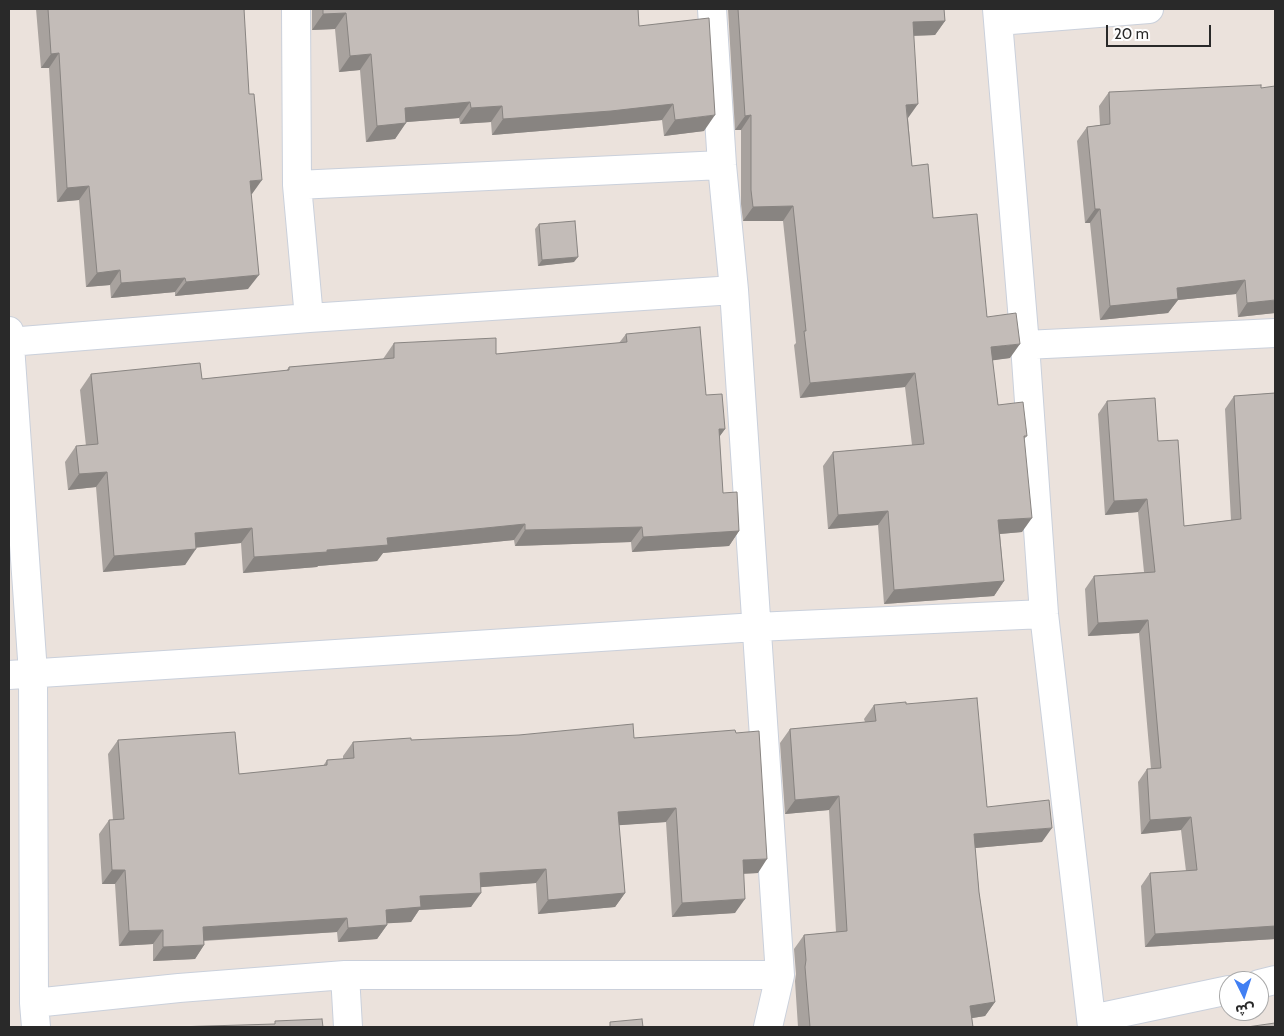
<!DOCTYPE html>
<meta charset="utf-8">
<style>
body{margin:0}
#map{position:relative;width:1284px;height:1036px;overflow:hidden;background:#ebe2dc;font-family:Cabin,"Noto Sans Arabic",sans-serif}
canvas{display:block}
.frame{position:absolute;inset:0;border:10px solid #292929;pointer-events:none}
.north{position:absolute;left:1219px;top:971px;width:50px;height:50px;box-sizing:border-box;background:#fff;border:1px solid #a9a9a9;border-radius:50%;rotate:176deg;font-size:14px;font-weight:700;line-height:20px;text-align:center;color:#292929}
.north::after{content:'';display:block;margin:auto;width:18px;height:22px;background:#417ff3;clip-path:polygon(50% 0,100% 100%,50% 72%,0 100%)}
.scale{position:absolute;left:1106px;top:25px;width:105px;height:22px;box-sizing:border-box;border:2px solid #292929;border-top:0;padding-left:6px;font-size:15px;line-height:18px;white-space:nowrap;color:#292929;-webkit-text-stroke:4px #fff;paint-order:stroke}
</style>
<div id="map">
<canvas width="1284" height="1036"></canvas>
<div class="frame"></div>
<div class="north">ش</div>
<div class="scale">20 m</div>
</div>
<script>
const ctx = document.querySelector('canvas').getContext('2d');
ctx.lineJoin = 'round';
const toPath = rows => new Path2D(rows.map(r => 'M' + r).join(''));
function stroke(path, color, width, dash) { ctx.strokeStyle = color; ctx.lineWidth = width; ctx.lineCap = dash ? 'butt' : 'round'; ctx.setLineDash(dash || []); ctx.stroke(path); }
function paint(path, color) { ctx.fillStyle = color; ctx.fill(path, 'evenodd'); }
const minor = toPath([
 [296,9,297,185,309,318],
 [712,9,722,165,734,290,780,975,768,1027],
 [997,9,1025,345,1044,614,1092,1027],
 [998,21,1149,9],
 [297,185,722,165],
 [9,331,33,673,34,1003,36,1027],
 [9,342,309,318,734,290],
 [1025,345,1275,333],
 [9,675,756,627,1044,614],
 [345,975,348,1027],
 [1259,984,1275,980],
 [34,1003,179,988,345,975,780,975],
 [1092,1019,1229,990]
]);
stroke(minor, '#cad0db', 30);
stroke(minor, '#fff', 28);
paint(toPath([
 [36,9,245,9,244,11,252,194,251,194,248,289,175,296,175,292,111,298,110,285,86,287,79,200,57,202,49,68,41,68],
 [312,9,638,9,639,26,704,131,664,136,662,120,600,126,492,135,491,122,460,124,459,118,406,122,395,139,366,142,360,70,339,72,335,29,312,30],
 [728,9,944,9,945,21,935,35,914,36,908,118,912,166,933,218,1010,358,992,360,998,405,1027,436,1024,439,1022,532,1000,534,1004,581,994,596,884,604,878,525,828,529,823,466,833,452,912,445,905,387,800,398,794,345,796,343,783,221,743,221,741,204,741,130,735,130],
 [1109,92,1275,313,1238,317,1236,294,1178,300,1168,313,1100,320,1090,223,1085,223,1077,141,1087,127,1100,125,1099,106],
 [539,224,574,262,538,266,535,229],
 [626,334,706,395,725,429,719,437,723,493,739,531,729,546,632,552,631,542,515,546,514,540,383,553,377,561,318,566,317,567,243,573,241,543,196,547,185,565,103,572,96,487,68,490,65,462,76,446,86,446,80,390,91,374,202,379,286,371,289,367,383,359,394,343,496,354,619,343],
 [1275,393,1275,939,1145,947,1141,886,1150,873,1186,871,1181,830,1141,834,1138,782,1147,769,1151,769,1139,633,1088,636,1085,589,1094,576,1144,572,1138,512,1105,515,1098,414,1107,401,1158,441,1184,526,1231,520,1225,409,1234,396],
 [906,704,987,807,1042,842,975,848,979,892,995,1002,985,1016,972,1018,973,1027,798,1027,795,981,796,974,794,949,804,935,836,932,829,810,785,814,780,743,790,729,865,722,864,719,874,705],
 [634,738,758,873,743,874,735,913,672,917,666,822,619,825,625,893,615,907,538,914,536,883,481,887,471,907,419,910,411,922,387,923,387,925,377,939,338,942,337,932,204,941,204,945,195,959,153,961,153,944,119,946,115,884,102,884,99,834,109,820,113,820,108,754,118,740,239,774,323,766,327,760,343,759,343,756,353,742,411,740]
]), '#a8a29e');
paint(toPath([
 [346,13,335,29,312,30,323,14],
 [945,21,935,35,903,36,913,22],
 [59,53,49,68,41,68,51,54],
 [371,54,360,70,339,72,350,56],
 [470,102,459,118,394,123,405,108],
 [673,104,662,120,600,126,492,135,503,119],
 [918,104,908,118,906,105],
 [502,106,491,122,460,124,471,108],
 [715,115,704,131,664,136,675,120],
 [751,115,741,130,735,130,745,116],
 [406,123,395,139,366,142,377,126],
 [262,180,252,194,240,195,250,181],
 [89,186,79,200,57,202,67,188],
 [793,206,783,221,743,221,753,207],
 [1095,209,1100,209,1090,223,1085,223],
 [578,257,574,262,538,266,542,260],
 [120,270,110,285,86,287,97,273],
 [259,275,248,289,175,296,186,282],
 [185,278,175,292,111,298,121,283],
 [1245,280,1236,294,1178,300,1168,313,1100,320,1110,306,1177,288],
 [1275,300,1275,313,1238,317,1247,303],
 [1020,344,1010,358,981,362,991,347],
 [915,373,905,387,800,398,810,383],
 [719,429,725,429,714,444],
 [107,472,96,487,68,490,79,474],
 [1147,499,1138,512,1105,515,1114,501],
 [888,511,878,525,828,529,838,515],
 [1032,518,1022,532,988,535,998,520],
 [525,524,514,540,383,553,377,561,318,566,317,567,243,573,254,557,327,550,387,538],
 [642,527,631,542,515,546,525,530],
 [252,528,241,543,184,549,195,533],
 [739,531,729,546,632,552,643,537],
 [196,549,185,565,103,572,114,556],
 [1004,581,994,596,884,604,894,590],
 [1148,620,1139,633,1088,636,1098,623],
 [839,796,829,810,785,814,795,800],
 [676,808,666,822,608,826,618,812],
 [1191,817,1181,830,1141,834,1150,820],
 [1052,828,1042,842,964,849,974,834],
 [767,859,758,873,733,874,743,860],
 [546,869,536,883,470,888,480,873],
 [112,870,125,870,115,884,102,884],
 [481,893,471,907,419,910,411,922,376,924,386,910,420,896],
 [625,893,615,907,538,914,548,900],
 [745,899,735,913,672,917,682,903],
 [347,918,337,932,194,941,203,927],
 [387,925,377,939,338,942,348,928],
 [1275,926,1275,939,1145,947,1155,934],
 [163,930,153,944,119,946,129,931],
 [204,945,195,959,153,961,163,947],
 [995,1002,985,1016,960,1020,970,1006]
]), '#888481');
const building = toPath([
 [48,9,244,9,249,94,254,94,262,180,250,181,259,275,186,282,185,278,121,283,120,270,97,273,89,186,67,188,59,53,51,54,48,9],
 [323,9,638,9,639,26,709,18,715,115,675,120,673,104,611,111,503,119,502,106,471,108,470,102,405,108,406,123,377,126,371,54,350,56,346,13,323,14,323,9],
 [738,9,944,9,945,21,913,22,918,104,906,105,912,166,928,164,933,218,977,214,987,317,1016,313,1020,344,991,347,998,405,1023,402,1027,436,1024,436,1032,518,998,520,1004,581,894,590,888,511,838,515,833,452,924,444,915,373,810,383,804,331,806,331,793,206,753,207,751,190,751,115,745,116,738,9],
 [1261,85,1261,88,1275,86,1275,300,1247,303,1245,280,1177,288,1178,299,1110,306,1100,209,1095,209,1087,127,1110,124,1109,92,1261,85],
 [575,221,578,257,542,260,539,224,575,221],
 [700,327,706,395,722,394,725,429,719,429,723,493,737,492,739,531,643,537,642,527,525,530,525,524,387,538,388,545,327,550,327,552,254,557,252,528,195,533,196,549,114,556,107,472,79,474,76,446,98,444,91,374,200,363,202,379,289,370,289,367,394,358,394,343,496,338,496,354,627,342,626,334,700,327],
 [1275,393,1275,926,1155,934,1150,873,1197,870,1191,817,1150,820,1147,769,1161,768,1148,620,1098,623,1094,576,1155,572,1147,499,1114,501,1107,401,1155,398,1158,441,1178,440,1184,526,1241,519,1234,396,1275,393],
 [977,698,987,807,1049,800,1052,828,974,834,979,892,995,1002,970,1006,973,1027,810,1027,805,967,806,960,804,935,847,931,839,796,795,800,790,729,876,721,874,705,906,702,906,704,977,698],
 [633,724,634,738,735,730,736,733,759,731,767,859,743,860,745,899,682,903,676,808,618,812,625,893,548,900,546,869,480,873,481,893,420,896,421,907,386,910,387,925,348,928,347,918,203,927,204,945,163,947,163,930,129,931,125,870,112,870,109,820,124,819,118,740,235,732,239,774,327,765,327,760,354,758,353,742,411,738,411,740,519,735,633,724],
 [322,1019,323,1027,174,1027,275,1024,275,1021,322,1019],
 [642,1019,643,1027,610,1027,610,1022,642,1019],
 [1275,1023,1275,1027,1247,1027,1275,1023]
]);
paint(building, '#c3bcb8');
stroke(building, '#888481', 1);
</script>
